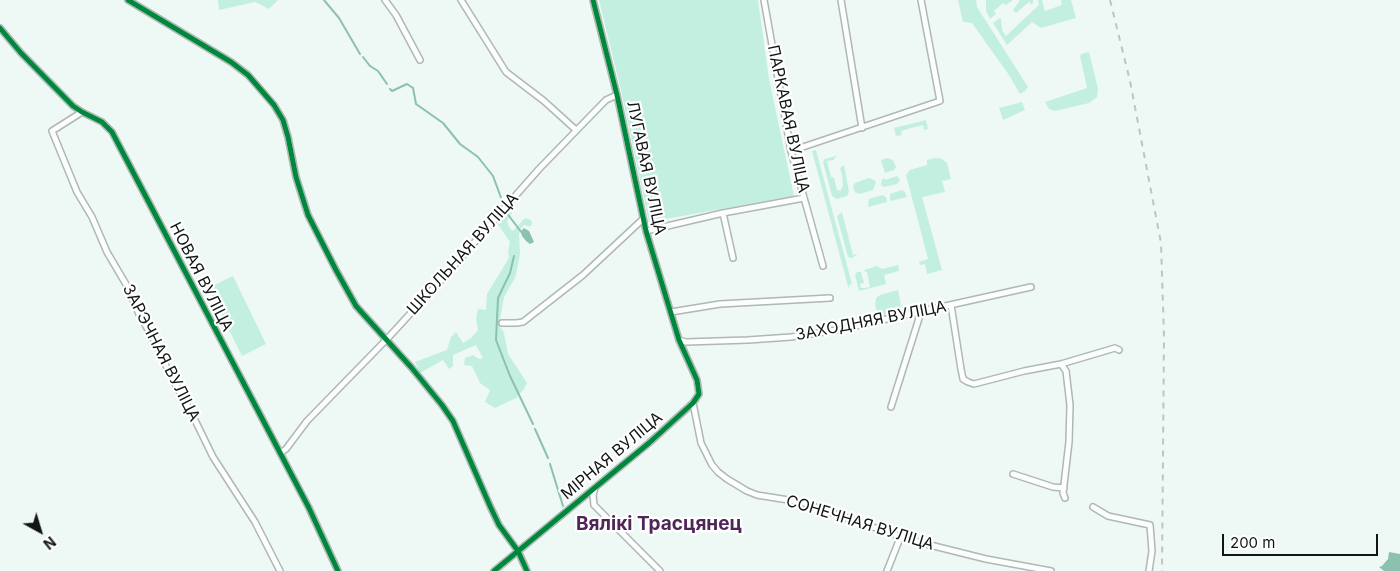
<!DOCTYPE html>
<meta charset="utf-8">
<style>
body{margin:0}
#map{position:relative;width:1400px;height:571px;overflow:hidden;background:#eef8f4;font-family:Inter,sans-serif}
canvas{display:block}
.north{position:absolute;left:15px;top:506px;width:50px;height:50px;-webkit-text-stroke:4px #fff;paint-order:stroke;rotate:141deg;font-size:14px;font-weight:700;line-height:20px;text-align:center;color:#111614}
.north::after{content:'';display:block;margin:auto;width:18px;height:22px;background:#111614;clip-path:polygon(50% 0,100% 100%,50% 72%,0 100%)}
.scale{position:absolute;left:1222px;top:534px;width:156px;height:22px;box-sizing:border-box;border:2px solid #111614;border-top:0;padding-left:6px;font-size:15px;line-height:18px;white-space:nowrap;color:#111614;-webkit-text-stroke:4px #fff;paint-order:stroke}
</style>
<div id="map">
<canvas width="1400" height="571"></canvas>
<div class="north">N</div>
<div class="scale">200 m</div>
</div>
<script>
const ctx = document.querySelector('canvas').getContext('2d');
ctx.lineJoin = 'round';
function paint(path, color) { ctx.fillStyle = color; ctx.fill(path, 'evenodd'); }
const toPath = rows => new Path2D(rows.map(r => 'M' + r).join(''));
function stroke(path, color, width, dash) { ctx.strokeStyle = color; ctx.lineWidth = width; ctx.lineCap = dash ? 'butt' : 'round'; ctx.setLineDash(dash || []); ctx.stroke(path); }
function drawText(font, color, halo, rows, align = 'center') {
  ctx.font = font + ' Inter,sans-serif'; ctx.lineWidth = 4.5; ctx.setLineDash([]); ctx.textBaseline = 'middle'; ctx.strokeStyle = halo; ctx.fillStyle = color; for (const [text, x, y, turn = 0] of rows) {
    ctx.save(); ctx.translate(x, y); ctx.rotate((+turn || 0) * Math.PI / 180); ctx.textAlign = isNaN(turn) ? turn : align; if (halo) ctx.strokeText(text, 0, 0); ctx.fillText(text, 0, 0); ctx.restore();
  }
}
paint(toPath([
 [218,0,278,0,269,9,255,2,219,10],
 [599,0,758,0,769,79,794,196,649,222,621,90],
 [958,0,976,0,977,7,1028,87,1025,91,1020,94,1009,75,972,23,963,22],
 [986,0,1013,0,1006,5,1003,3,994,11,996,14,990,19,986,11],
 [1020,0,1033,0,1033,2,1032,5,1029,2,1016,13,1013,10],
 [1038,0,1042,0,1045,11,1062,5,1061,0,1071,0,1076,18,1041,28,1032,22,1007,45,993,23,1000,18,1001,19,1002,30,1006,36,1039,5],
 [1089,52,1098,89,1097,97,1089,103,1055,111,1049,109,1045,102,1087,88,1080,56,1081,54],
 [1022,102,1025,110,1003,120,999,108],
 [926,120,928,129,924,130,923,125,911,128,901,131,902,135,896,136,894,128],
 [816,150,852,284,849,285,849,290,812,151],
 [836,156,837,157,834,158,834,160,827,161,831,177,834,178,837,190,841,191,841,188,843,187,842,178,843,178,840,168,844,165,849,192,847,196,837,199,832,196,823,162,825,159],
 [887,158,893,160,896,167,894,170,885,173,881,160],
 [935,158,942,159,947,163,951,179,942,181,945,192,922,197,942,270,927,274,925,264,920,265,919,262,928,259,906,175,910,170,927,165,927,160],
 [897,176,900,180,897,184,884,187,881,185,882,179,885,178,885,180],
 [869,178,874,180,876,182,873,190,860,194,855,192,853,187,855,183],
 [902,190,905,192,907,197,890,201,890,194],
 [882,195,886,197,887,202,868,207,869,199],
 [510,208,513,211,507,221,509,227,513,231,525,218,531,220,532,224,530,227,524,225,521,228,519,235,520,254,517,270,515,278,504,297,499,325,504,333,508,354,527,383,524,389,516,398,495,408,485,402,490,390,480,383,472,366,464,365,465,358,473,355,479,359,483,358,476,345,453,355,453,366,449,369,443,360,420,373,415,362,447,350,451,337,456,332,463,343,471,338,478,330,476,319,478,309,486,310,487,294,509,258,508,251,510,242,497,223],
 [842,212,853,255,858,254,852,258,848,257,838,220,837,216],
 [898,265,899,271,884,275,886,284,859,291,855,275,857,272,861,272,864,283,860,284,861,288,865,288,870,287,867,272,865,272,864,270,877,266,882,269],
 [233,276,266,344,242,356,208,288],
 [898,290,902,311,878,316,875,305,876,298,880,295]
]), '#c3efe0');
paint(toPath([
 [524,228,529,231,534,242,530,244,526,241,522,236,521,231],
 [1389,552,1400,554,1400,571,1384,571,1379,567,1382,566,1388,559]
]), '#8cc0af');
stroke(toPath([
 [324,0,339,18,360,54],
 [363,57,370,66,378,71,387,84],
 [390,89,392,91,407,84,413,88,416,104,443,123,460,144,478,157,493,176,503,203],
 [506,212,522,233],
 [514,256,510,273,498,298,496,340,510,376,533,424],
 [535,429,548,458],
 [550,464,563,506]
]), '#8cc0af', 2);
const minor = toPath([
 [128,0,231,62,248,75,274,105,283,120,288,137,296,177,308,215,336,270,356,306,411,367,442,405,453,421,490,506,499,525,518,551,527,571],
 [385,0,396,15,420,60],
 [461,0,506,72,544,101,576,130],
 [764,0,791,151,823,266],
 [841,0,862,128],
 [0,28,21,53,73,106,82,112,102,122,112,132,309,508,338,571],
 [82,112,52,131,77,192,92,217,107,252,127,286,139,314,159,349,169,373,191,412,213,457,255,522,280,571],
 [791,151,940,101,921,0],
 [723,213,733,258],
 [646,231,723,213,804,198],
 [951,305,961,369,963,379,968,382,974,384,1024,371,1061,364,1115,348,1119,350],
 [671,312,720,304,830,298],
 [502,323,516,323,523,322,583,275,643,219],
 [679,340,686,342,748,340,791,337,837,330,1031,287],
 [1061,364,1066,371,1070,405,1069,442,1063,493,1065,498],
 [693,403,701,443,712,465,718,472,727,479,747,491,757,495,801,502,910,540,986,559,1051,571],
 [891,407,921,312],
 [280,453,286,449,307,421,387,339,443,278,539,169,606,100,617,95],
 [1013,474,1053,487,1064,488],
 [595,488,593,495,594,505,660,571],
 [1093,507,1108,516,1150,525,1152,551,1149,571],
 [494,571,649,443,693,403,699,394,697,380,679,340,646,231,617,95,593,0],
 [887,571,900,538]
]);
stroke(minor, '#b0b7b5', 8);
stroke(minor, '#fcfefd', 5);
stroke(toPath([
 [1110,0,1130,81,1161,243,1164,337,1162,571]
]), '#c0c3c2', 2, [6, 6]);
stroke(toPath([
 [128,0,231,62,248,75,274,105,283,120,288,137,296,177,308,215,336,270,356,306,411,367,442,405,453,421,490,506,499,525,518,551,527,571],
 [0,28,21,53,73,106,82,112,102,122,112,132,309,508,338,571],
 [494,571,649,443,693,403,699,394,697,380,679,340,646,231,617,95,593,0]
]), '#00873e', 5);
drawText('16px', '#111614', '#fff', [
 ["ПАРКАВАЯ ВУЛІЦА",788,119,78],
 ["ЛУГАВАЯ ВУЛІЦА",646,168,78],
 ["ШКОЛЬНАЯ ВУЛІЦА",463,254,-48],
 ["НОВАЯ ВУЛІЦА",201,277,63],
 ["ЗАХОДНЯЯ ВУЛІЦА",871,321,-11],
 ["ЗАРЭЧНАЯ ВУЛІЦА",161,353,63],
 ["МІРНАЯ ВУЛІЦА",612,456,-40],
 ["СОНЕЧНАЯ ВУЛІЦА",860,523,17]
]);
drawText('bold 19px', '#502558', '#fff', [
 ["Вялікі Трасцянец",659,524]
]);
</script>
